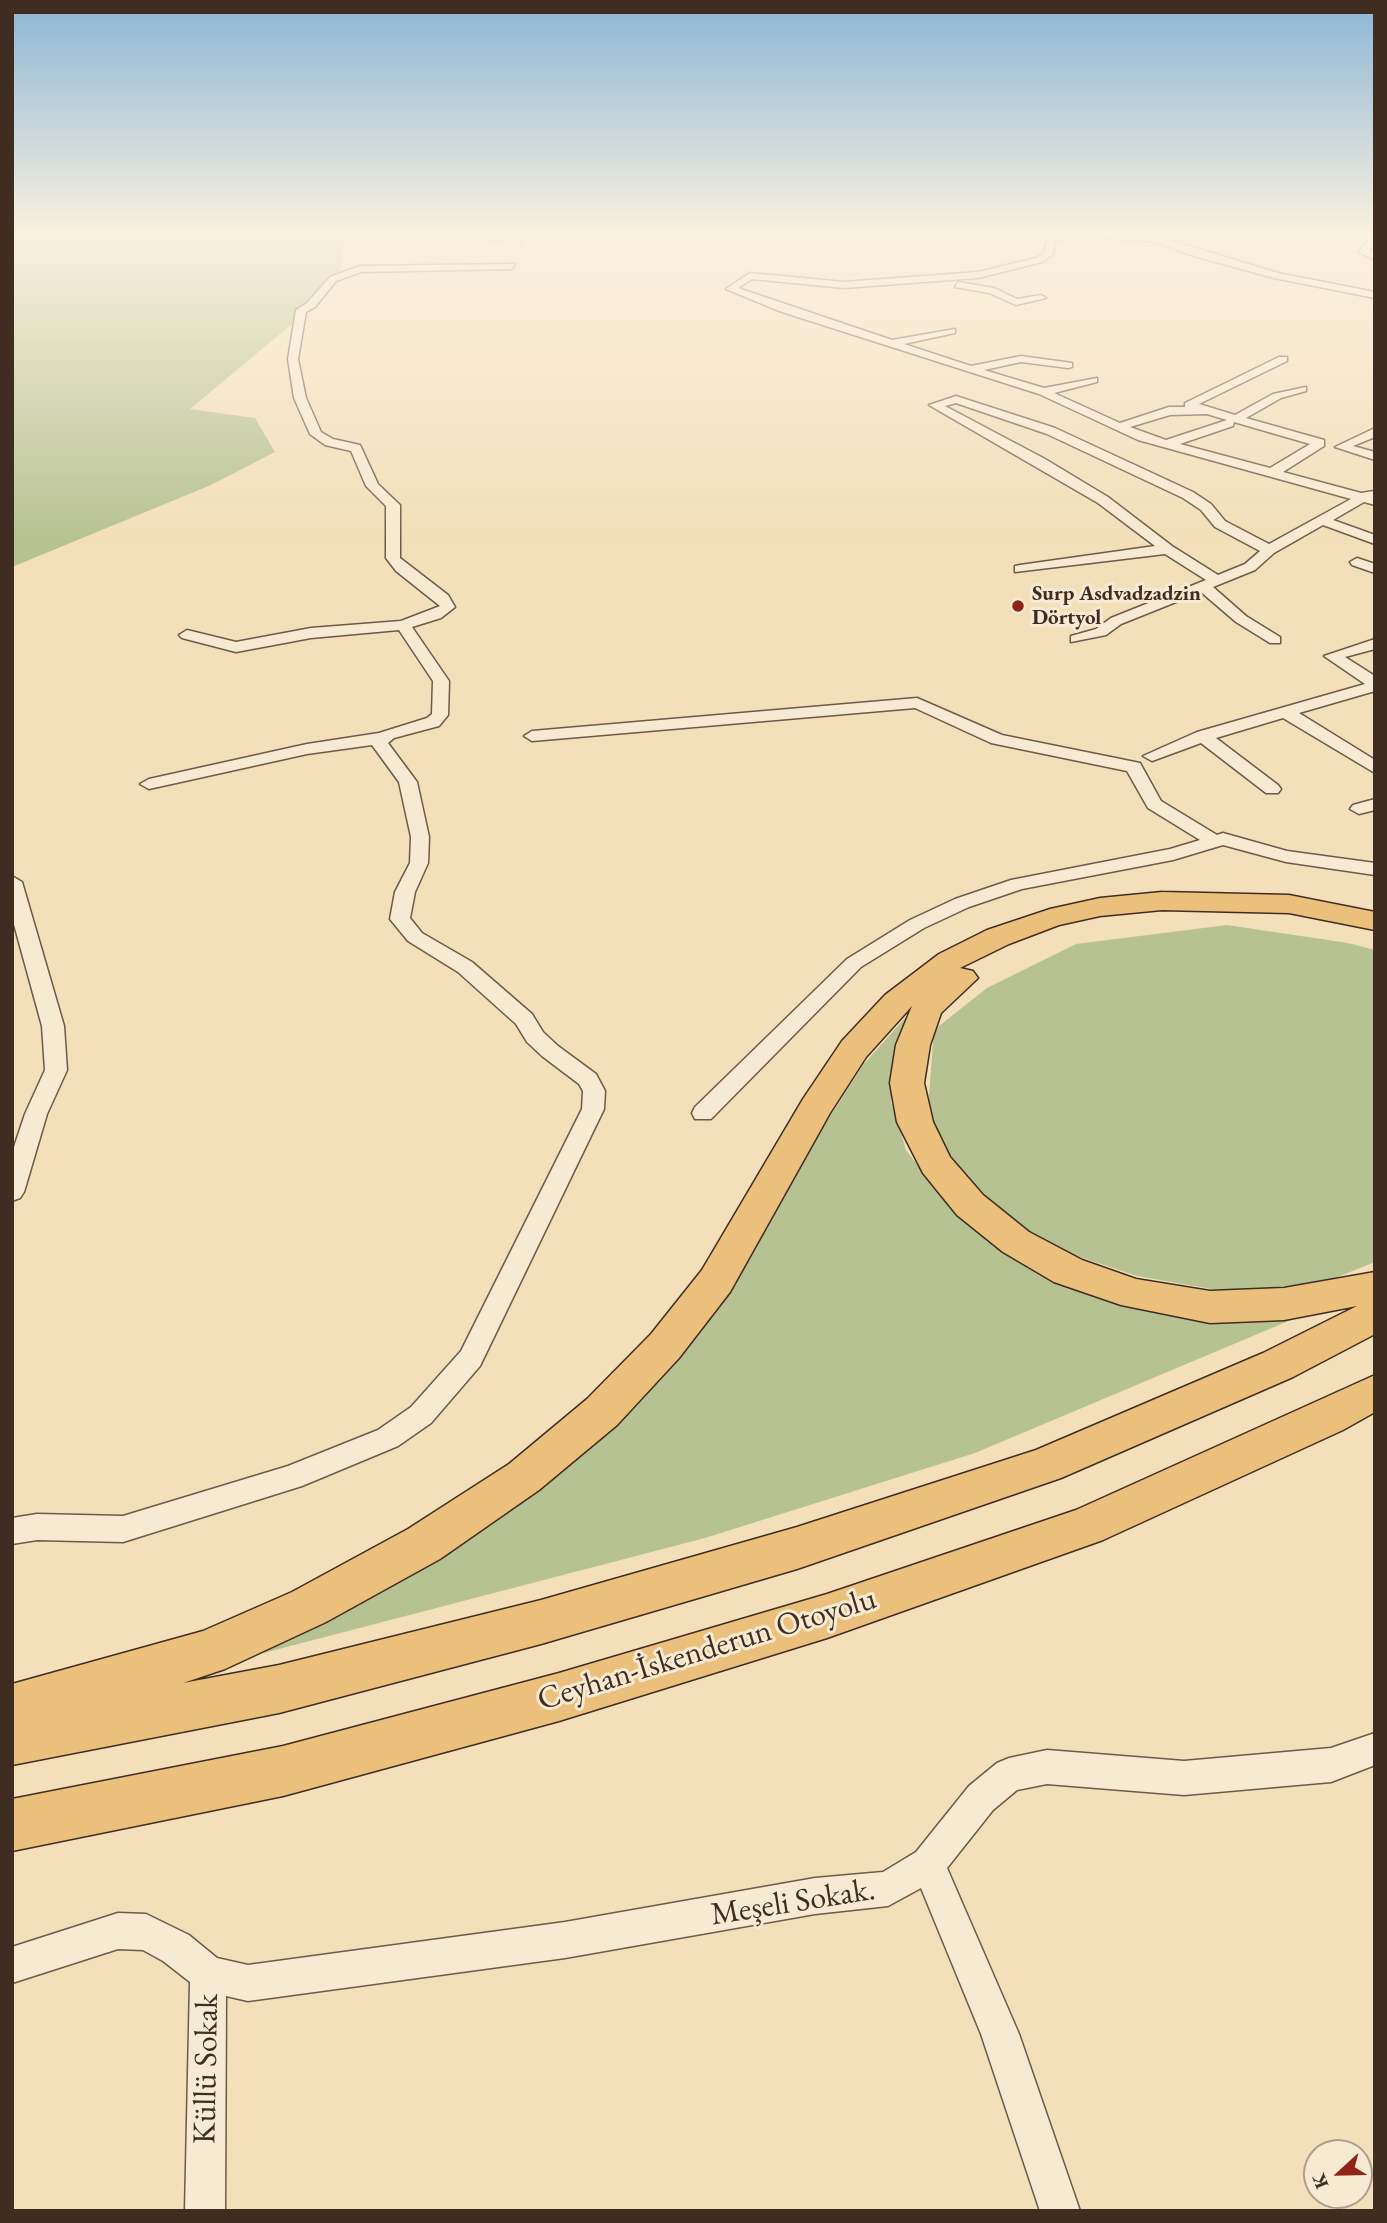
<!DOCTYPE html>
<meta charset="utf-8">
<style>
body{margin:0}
#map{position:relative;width:1387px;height:2223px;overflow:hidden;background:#f3dfb9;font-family:"EB Garamond",serif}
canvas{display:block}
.frame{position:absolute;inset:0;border:14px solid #402d22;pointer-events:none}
.north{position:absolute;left:1303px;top:2139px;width:70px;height:70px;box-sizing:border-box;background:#f7ead2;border:2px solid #ae9e8c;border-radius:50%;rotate:248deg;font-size:19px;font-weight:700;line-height:28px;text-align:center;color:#402d22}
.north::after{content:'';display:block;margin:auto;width:24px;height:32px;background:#8f2418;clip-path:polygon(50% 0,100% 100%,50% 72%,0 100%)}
</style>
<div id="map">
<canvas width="1387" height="2223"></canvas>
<div class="frame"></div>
<div class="north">K</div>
</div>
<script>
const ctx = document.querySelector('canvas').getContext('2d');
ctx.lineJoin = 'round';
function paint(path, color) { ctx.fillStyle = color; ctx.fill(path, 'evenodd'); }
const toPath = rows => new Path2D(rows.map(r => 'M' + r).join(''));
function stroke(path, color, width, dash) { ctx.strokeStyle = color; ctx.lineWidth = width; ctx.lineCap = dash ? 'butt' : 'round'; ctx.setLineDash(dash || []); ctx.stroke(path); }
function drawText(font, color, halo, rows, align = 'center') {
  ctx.font = font + ' "EB Garamond",serif'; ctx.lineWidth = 6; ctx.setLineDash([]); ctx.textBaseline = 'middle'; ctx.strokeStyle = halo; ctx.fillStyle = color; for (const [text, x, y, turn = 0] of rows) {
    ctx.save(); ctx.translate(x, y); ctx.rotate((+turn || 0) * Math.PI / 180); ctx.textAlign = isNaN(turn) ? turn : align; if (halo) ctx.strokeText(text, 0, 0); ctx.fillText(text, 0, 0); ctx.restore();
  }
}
paint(toPath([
 [12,231,532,231,522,248,459,238,345,239,340,273,304,314,190,409,255,418,275,452,211,485,12,567],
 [1227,925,1348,943,1375,950,1375,1262,1325,1282,1229,1292,1137,1276,1071,1254,1010,1221,963,1173,927,1122,934,1030,987,988,1076,944],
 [930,990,912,1015,895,1048,891,1102,906,1150,956,1216,1012,1257,1305,1314,975,1453,705,1538,233,1661,551,1473,808,1151,863,1065]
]), '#b7c292');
const minor = toPath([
 [1070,231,1157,236,1278,273,1375,292,1375,298,1274,278,1194,256,1156,242,1074,236,1055,242,1053,254,1042,262,978,278,844,288,752,279,738,288,892,340,955,329,955,333,904,344,971,366,1021,356,1072,363,1072,367,1068,368,1021,362,984,370,1044,388,1097,378,1097,382,1054,393,1120,423,1169,407,1185,407,1185,403,1279,357,1287,357,1287,361,1199,404,1235,415,1273,394,1306,387,1306,391,1281,398,1246,418,1324,440,1324,446,1283,472,1361,493,1374,491,1375,505,1364,502,1333,520,1375,535,1375,544,1323,525,1274,553,1255,570,1213,587,1246,616,1280,637,1280,643,1270,643,1236,622,1201,592,1121,624,1106,635,1071,642,1071,636,1096,629,1111,618,1206,580,1165,554,1015,572,1015,566,1020,565,1155,546,1098,503,929,405,956,396,1055,428,1193,492,1211,504,1225,521,1269,544,1351,499,1138,440,1039,394,782,312,726,289,750,273,844,282,978,272,1036,258,1044,253,1048,238,1070,231],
 [956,403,1047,434,1183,498,1201,510,1215,527,1260,551,1245,564,1218,575,1172,546,1108,497,1045,459,945,406,956,403],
 [1207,414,1227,420,1166,440,1130,427,1170,415,1207,414],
 [1234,422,1310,444,1270,468,1180,444,1233,426,1234,422],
 [1326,231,1375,236,1375,244,1369,251,1375,254,1375,260,1358,252,1368,240,1326,231],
 [515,264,512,269,361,272,336,281,315,307,306,312,298,359,306,398,321,432,333,439,360,445,378,484,400,505,400,558,448,595,455,607,441,618,412,627,449,681,448,715,439,726,394,738,388,743,417,782,429,837,428,863,415,892,410,918,422,933,472,962,532,1014,543,1032,558,1046,596,1074,605,1091,604,1109,480,1366,431,1423,398,1446,302,1486,123,1542,37,1540,12,1544,12,1518,37,1514,123,1516,288,1466,378,1430,411,1407,461,1351,582,1109,583,1091,579,1084,542,1056,527,1042,516,1024,458,972,408,941,390,919,395,892,410,863,411,837,399,782,372,745,307,754,149,789,140,784,149,779,307,744,379,733,427,718,432,714,433,681,399,630,311,638,236,652,182,638,179,635,187,630,236,642,311,628,401,621,440,606,396,571,386,558,386,506,366,486,351,451,325,445,310,434,294,398,288,359,296,310,307,303,330,277,360,266,515,264],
 [958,282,994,288,1017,299,1041,295,1046,298,1016,305,989,293,955,287,958,282],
 [1375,428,1375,437,1353,446,1375,452,1375,460,1335,447,1375,428],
 [1357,558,1375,564,1375,573,1352,565,1350,562,1357,558],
 [1375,639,1375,649,1345,657,1375,676,1375,691,1299,713,1375,760,1375,773,1283,718,1216,738,1278,785,1281,789,1278,793,1266,793,1201,743,1152,761,1143,756,1197,732,1365,684,1324,656,1375,639],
 [917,698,1002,735,1140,763,1161,801,1217,835,1223,833,1287,851,1375,863,1375,875,1286,862,1223,845,1173,860,1022,889,969,907,924,928,861,967,711,1119,695,1119,692,1113,695,1107,847,959,910,920,955,899,1011,880,1170,849,1200,840,1148,808,1127,771,991,743,915,708,532,741,524,736,532,731,917,698],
 [1375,799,1375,810,1359,814,1350,809,1353,805,1375,799],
 [12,876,22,882,64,1026,67,1070,47,1114,24,1192,20,1198,12,1201,12,1153,25,1114,45,1070,42,1026,12,917,12,876],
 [1375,1733,1375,1765,1331,1782,1184,1795,1047,1784,1017,1790,993,1810,947,1868,1019,2034,1080,2211,1040,2211,981,2034,921,1888,888,1906,815,1914,565,1958,248,2001,226,1996,225,2211,185,2211,190,1982,163,1961,143,1950,118,1949,12,1983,12,1947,118,1913,146,1914,189,1935,217,1958,248,1965,565,1922,815,1878,883,1872,916,1852,969,1786,997,1763,1009,1758,1047,1750,1184,1761,1331,1748,1375,1733]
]);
const highway = toPath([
 [1162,892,1289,895,1375,912,1375,930,1289,913,1162,910,1100,916,1059,925,1009,944,960,968,973,971,978,978,941,1013,930,1045,924,1083,933,1122,950,1157,983,1195,1029,1232,1082,1260,1136,1279,1210,1291,1284,1288,1375,1272,1375,1334,1293,1377,1061,1478,797,1569,541,1644,279,1713,12,1765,12,1684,203,1631,292,1592,408,1529,509,1464,587,1399,651,1334,702,1270,803,1099,842,1041,885,995,939,954,987,930,1050,909,1100,898,1162,892],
 [912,1006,896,1045,890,1083,897,1122,923,1173,957,1215,1003,1252,1054,1282,1121,1305,1210,1323,1284,1320,1357,1306,1263,1353,1036,1450,797,1527,541,1600,279,1665,183,1683,225,1669,326,1622,440,1559,539,1490,617,1425,679,1358,730,1292,830,1113,866,1057,912,1006],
 [1375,1375,1375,1412,1343,1430,1103,1540,827,1638,559,1721,283,1796,12,1851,12,1799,283,1746,559,1673,827,1594,1076,1510,1375,1375]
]);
stroke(minor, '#6d5a48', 3);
stroke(highway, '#402d22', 3);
paint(minor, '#f7ead2');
paint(highway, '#eac07c');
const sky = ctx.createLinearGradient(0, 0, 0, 542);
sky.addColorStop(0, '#8bb6d6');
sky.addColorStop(0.43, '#faf1e0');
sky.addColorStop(1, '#faf1e000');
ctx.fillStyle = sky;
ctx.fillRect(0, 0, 1387, 542);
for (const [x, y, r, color] of [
 [1018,606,7,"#8f2418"]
]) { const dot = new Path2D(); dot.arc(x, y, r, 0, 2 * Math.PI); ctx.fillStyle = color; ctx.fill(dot); stroke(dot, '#f7ead2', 2.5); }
drawText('bold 21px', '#402d22', '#f7ead2', [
 ["Surp Asdvadzadzin",1032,594],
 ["Dörtyol",1032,618]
], 'left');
drawText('32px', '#402d22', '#f7ead2', [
 ["Ceyhan-İskenderun Otoyolu",707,1650,-17],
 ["Meşeli Sokak.",793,1903,-9],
 ["Küllü Sokak",207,2069,-89]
]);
</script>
